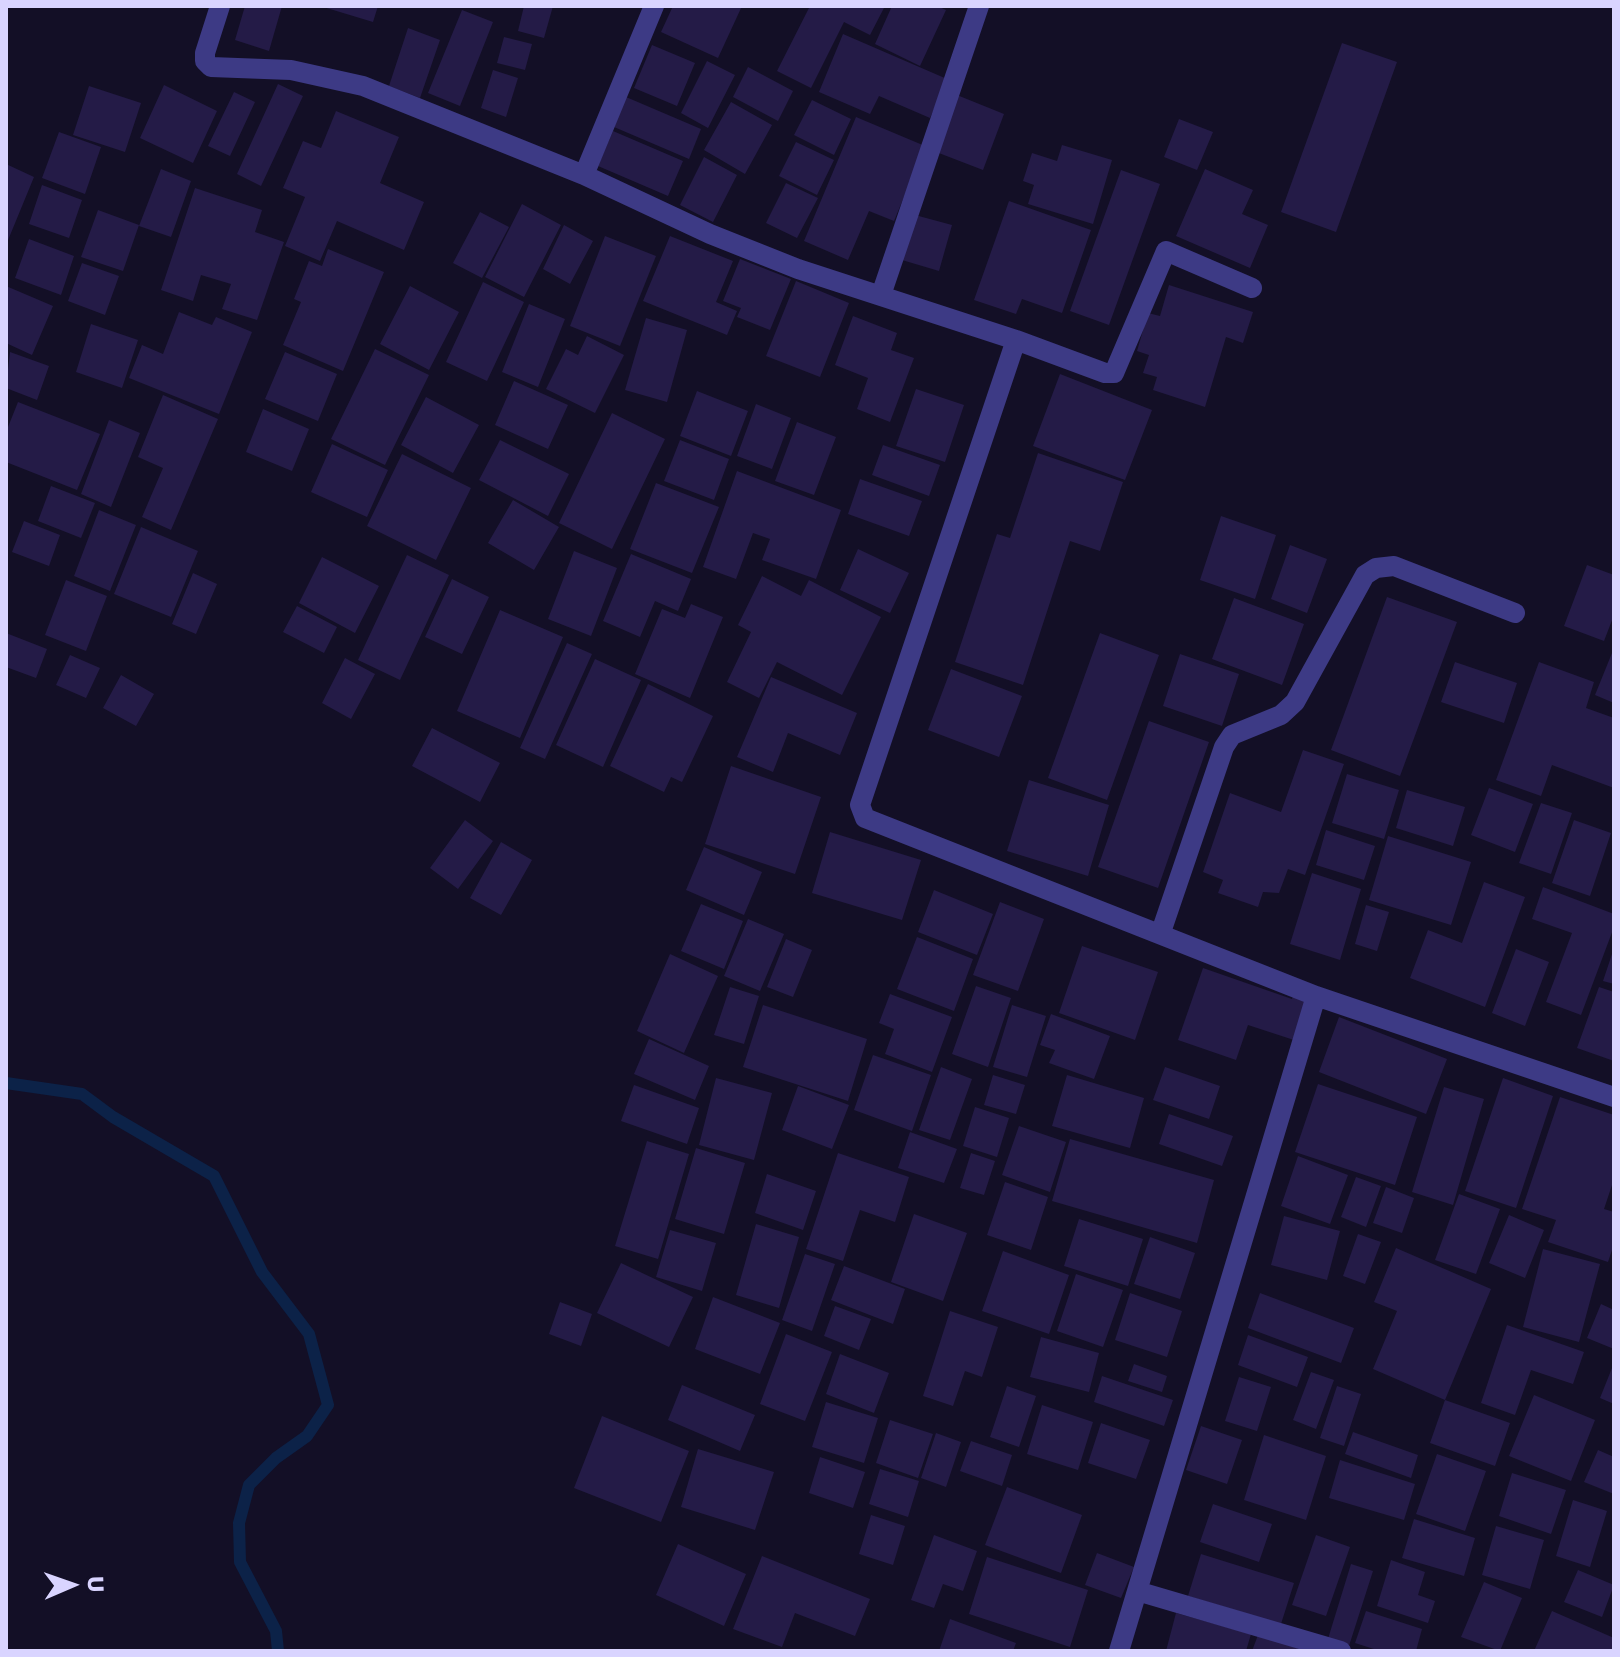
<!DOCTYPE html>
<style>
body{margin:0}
#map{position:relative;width:1620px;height:1657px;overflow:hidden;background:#130f26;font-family:"Golos Text",sans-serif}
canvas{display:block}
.frame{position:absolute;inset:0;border:8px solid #d9d4ff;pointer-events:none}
.north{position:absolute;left:32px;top:1545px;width:80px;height:80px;-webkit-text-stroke:6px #130f26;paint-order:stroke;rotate:88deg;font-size:22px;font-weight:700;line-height:32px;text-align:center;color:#d9d4ff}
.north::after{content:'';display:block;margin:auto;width:28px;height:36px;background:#d9d4ff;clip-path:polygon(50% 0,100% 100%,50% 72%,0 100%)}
</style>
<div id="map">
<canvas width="1620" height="1657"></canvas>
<div class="frame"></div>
<div class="north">U</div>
</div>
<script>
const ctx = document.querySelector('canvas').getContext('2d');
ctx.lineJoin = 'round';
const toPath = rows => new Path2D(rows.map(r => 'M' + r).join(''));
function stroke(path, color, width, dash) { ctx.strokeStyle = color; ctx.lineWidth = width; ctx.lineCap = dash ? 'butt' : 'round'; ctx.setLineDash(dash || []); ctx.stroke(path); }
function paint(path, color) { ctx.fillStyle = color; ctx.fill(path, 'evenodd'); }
stroke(toPath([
 [6,1083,82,1094,113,1117,214,1176,262,1272,309,1334,328,1405,307,1436,276,1458,249,1485,239,1523,240,1562,276,1631,278,1651]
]), '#0c2248', 12);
paint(toPath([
 [245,6,282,6,269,51,235,40],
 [320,6,378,6,373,22],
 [524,6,553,6,544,38,518,31],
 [673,6,742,6,718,58,661,32],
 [810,6,885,6,870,35,844,22,811,88,777,71],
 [892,6,937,6,946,10,920,66,875,44],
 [462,10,493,22,460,106,428,93],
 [408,28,440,40,420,98,389,86],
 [843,34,947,79,930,118,879,96,870,114,819,92],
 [504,37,532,44,525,70,497,63],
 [1342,43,1397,62,1336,232,1281,212],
 [652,45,695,63,677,106,634,88],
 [707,61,735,75,708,128,681,113],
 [748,67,793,91,778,121,733,97],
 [493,70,518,78,506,117,481,108],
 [278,84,303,96,261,186,237,174],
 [164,85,217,111,193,163,140,138],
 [89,86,141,103,125,152,73,135],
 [234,92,255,102,230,156,208,146],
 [952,93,1004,114,983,170,931,150],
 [626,97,701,129,689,159,614,127],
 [812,100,851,119,834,155,794,135],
 [731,102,772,125,745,174,704,150],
 [336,111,399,137,380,183,424,202,404,250,337,221,320,261,285,246,305,197,283,188,303,141,321,148],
 [856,117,925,146,894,221,869,211,848,260,804,241],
 [1179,119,1213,132,1197,170,1164,157],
 [613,131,683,161,668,196,598,166],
 [59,132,101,147,85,194,42,178],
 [796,142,834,160,817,195,779,176],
 [1062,145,1112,160,1093,224,1028,204,1034,185,1023,181,1032,153,1057,161],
 [704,157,737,175,713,222,680,205],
 [6,164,34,177,6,245],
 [161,169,191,181,171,237,139,226],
 [1205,169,1253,190,1242,214,1268,225,1250,268,1176,236],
 [1121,170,1160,184,1109,325,1070,311],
 [786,183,818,198,797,238,766,223],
 [42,185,82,200,69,238,29,224],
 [195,188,262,210,255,232,284,242,257,320,222,309,231,284,201,275,193,301,161,290],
 [1009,201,1091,230,1062,313,1022,299,1016,314,974,300],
 [522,204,561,225,524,297,485,277],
 [98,210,139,225,123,271,81,257],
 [480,212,509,227,482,278,453,263],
 [915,215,952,225,939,271,902,260],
 [564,225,593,241,570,284,543,269],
 [605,236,656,256,620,346,570,326],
 [670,236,733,261,716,302,737,311,727,335,643,301],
 [29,239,74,256,61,295,15,278],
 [328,249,384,272,343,371,283,345,301,302,294,299,309,261,322,266],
 [740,259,791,279,770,330,737,317,741,308,723,301],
 [82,263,119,276,105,315,68,301],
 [796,281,849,303,820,377,766,356],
 [483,282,524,302,487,381,446,362],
 [1169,285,1253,312,1243,343,1226,337,1205,407,1153,390,1157,377,1143,373,1149,355,1137,351,1148,313,1160,316],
 [6,286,53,306,32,355,6,343],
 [410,286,459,312,429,370,380,344],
 [529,304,565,319,538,387,502,372],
 [179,312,212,325,216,317,252,332,219,414,129,378,142,345,163,354],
 [853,316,897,333,891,350,914,358,890,422,857,409,868,378,835,365],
 [646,318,687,330,667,402,625,390],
 [91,324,138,340,122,388,76,372],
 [587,336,624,355,595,413,546,389,566,349,578,355],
 [375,349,429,375,385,465,331,439],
 [10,352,49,366,37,400,6,388],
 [285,352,337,374,318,421,265,399],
 [1060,374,1152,410,1125,480,1033,446],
 [514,381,568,405,548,449,495,425],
 [916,389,964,405,945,462,896,446],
 [697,391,748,411,731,456,680,436],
 [163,395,218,419,171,530,142,517,163,468,138,457],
 [426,397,479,425,453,473,401,445],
 [18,402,100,434,77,490,6,462,6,432],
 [756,404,791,418,772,469,737,456],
 [263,409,309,429,292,471,246,452],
 [612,413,665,439,612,549,559,523],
 [109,420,140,433,111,507,81,494],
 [797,422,836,437,814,495,775,481],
 [500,440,569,474,548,516,479,480],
 [680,440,729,459,714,500,664,481],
 [332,444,388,470,367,517,311,492],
 [883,445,940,465,929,496,872,475],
 [1038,453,1123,482,1100,551,1070,541,1023,685,955,662,997,534,1010,538],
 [402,454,471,488,436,560,367,526],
 [737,471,841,510,816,579,762,560,770,539,753,533,736,579,703,567],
 [860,479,922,501,909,536,848,514],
 [656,483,719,507,692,573,630,549],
 [51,486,95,503,81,538,38,521],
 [513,500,559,527,534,570,488,543],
 [99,510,136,525,110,591,74,576],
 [1221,516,1276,535,1255,599,1200,580],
 [24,521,60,535,49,566,12,552],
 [141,527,198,551,171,617,114,594],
 [1290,545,1327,559,1307,613,1271,599],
 [858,549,909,573,890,613,840,590],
 [574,551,617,568,591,636,548,619],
 [631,554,691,579,678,611,655,601,640,637,603,621],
 [407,555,449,575,400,680,358,660],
 [322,557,379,586,355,633,299,603],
 [1587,565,1614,575,1614,615,1604,641,1564,626],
 [193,573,217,584,196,634,172,624],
 [762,576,801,596,809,580,881,617,842,695,777,662,759,698,727,682,751,632,738,625],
 [452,579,489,597,462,654,425,637],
 [66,580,107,596,86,651,45,635],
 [1387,597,1457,622,1400,776,1331,750],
 [1234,598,1304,624,1282,685,1212,659],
 [691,604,723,617,690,698,635,674,662,609,685,618],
 [297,606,337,627,324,653,283,632],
 [500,610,563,637,520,738,457,711],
 [6,633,47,649,36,678,6,667],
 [1100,633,1159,655,1107,800,1048,778],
 [567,643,592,654,545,759,520,748],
 [1614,648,1614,703,1595,695],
 [1180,654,1239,674,1222,726,1163,706],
 [70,655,100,668,86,698,56,685],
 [345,658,375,674,351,719,322,703],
 [595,659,641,680,603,767,556,745],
 [1455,662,1517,683,1504,723,1441,702],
 [1539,662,1594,682,1586,708,1614,718,1614,788,1552,765,1541,796,1496,780],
 [951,669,1022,696,999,757,928,730],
 [121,675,154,694,136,726,103,708],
 [771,677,857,713,840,755,788,733,773,772,737,757],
 [648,684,713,716,682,782,671,777,664,792,610,766],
 [1149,721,1209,742,1158,888,1098,867],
 [432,728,500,763,480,802,412,766],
 [1303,750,1344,764,1305,875,1288,869,1279,893,1263,892,1258,907,1218,893,1223,880,1203,872,1230,793,1281,812],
 [731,766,821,797,795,874,705,844],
 [1347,774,1399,790,1384,839,1332,823],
 [1029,780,1109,805,1088,876,1007,851],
 [1489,788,1533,804,1515,852,1471,835],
 [1407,790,1465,807,1453,846,1396,828],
 [1541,803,1572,813,1551,874,1519,863],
 [465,820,493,841,458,889,430,868],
 [1574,820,1611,833,1590,896,1552,883],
 [1326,830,1375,846,1364,880,1316,865],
 [830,832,921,860,902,920,812,893],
 [1388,836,1471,862,1451,925,1369,900],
 [501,842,532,860,501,915,470,898],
 [704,847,762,872,744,915,686,890],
 [1312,873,1361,889,1340,960,1290,944],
 [1484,882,1525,897,1485,1007,1410,978,1428,930,1462,943],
 [1543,887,1614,914,1614,927,1581,1015,1546,1002,1572,933,1532,919],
 [934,890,993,914,977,955,918,932],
 [1000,902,1044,919,1018,991,973,975],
 [701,904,743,921,724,969,681,951],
 [1366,905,1389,912,1377,951,1355,944],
 [748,919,784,934,760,991,724,976],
 [917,937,973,959,954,1011,897,989],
 [786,939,812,950,793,997,767,987],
 [1082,946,1158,972,1135,1040,1059,1013],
 [1516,949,1549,962,1525,1026,1492,1013],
 [1613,951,1614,951,1614,984,1603,981],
 [670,954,718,976,684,1053,637,1031],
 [1203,968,1292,999,1294,992,1311,998,1297,1041,1248,1025,1236,1060,1178,1040],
 [976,986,1011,998,988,1067,952,1054],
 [730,987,759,996,744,1044,714,1035],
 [1599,987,1614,992,1614,1061,1577,1048],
 [890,994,952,1017,932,1072,885,1054,894,1029,879,1023],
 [763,1005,867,1039,848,1101,743,1067],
 [1012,1005,1046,1016,1027,1077,993,1067],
 [1051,1014,1110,1036,1094,1079,1049,1063,1055,1050,1040,1045],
 [1339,1017,1447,1059,1426,1114,1319,1072],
 [649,1039,709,1066,695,1100,634,1074],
 [873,1055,931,1075,912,1131,854,1110],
 [941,1067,972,1079,950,1140,919,1130],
 [1165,1067,1220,1086,1209,1119,1153,1100],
 [993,1075,1025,1085,1016,1114,984,1105],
 [1067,1075,1144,1098,1130,1148,1052,1126],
 [716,1078,772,1093,754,1160,699,1145],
 [1503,1078,1553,1096,1516,1208,1465,1191],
 [1318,1084,1417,1117,1395,1185,1295,1152],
 [634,1085,699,1108,687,1144,621,1121],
 [798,1086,849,1105,832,1149,782,1130],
 [1444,1087,1484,1099,1453,1205,1412,1192],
 [1560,1097,1614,1115,1614,1179,1604,1209,1614,1212,1614,1244,1608,1262,1548,1242,1556,1220,1522,1209],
 [975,1107,1009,1118,997,1157,963,1146],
 [1169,1114,1233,1136,1222,1166,1159,1144],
 [1019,1126,1066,1142,1050,1192,1002,1175],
 [910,1132,957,1149,944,1183,898,1168],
 [1070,1139,1214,1180,1197,1243,1052,1201],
 [647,1141,689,1154,658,1259,615,1246],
 [696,1148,745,1163,724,1234,675,1219],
 [838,1153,909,1177,895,1222,860,1210,843,1261,806,1249],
 [971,1153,995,1161,984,1195,960,1188],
 [1298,1156,1348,1175,1330,1224,1281,1206],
 [767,1174,816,1191,803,1230,755,1213],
 [1356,1177,1381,1186,1366,1227,1341,1217],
 [1005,1182,1048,1197,1031,1250,987,1235],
 [1386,1187,1414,1198,1402,1233,1373,1223],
 [1459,1194,1500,1209,1476,1274,1435,1260],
 [914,1214,967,1233,943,1301,891,1282],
 [1509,1215,1544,1230,1525,1278,1489,1263],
 [1284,1216,1340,1231,1327,1280,1271,1265],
 [1079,1219,1143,1239,1128,1286,1064,1266],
 [756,1224,799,1237,779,1308,736,1295],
 [670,1230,716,1243,702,1291,656,1277],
 [1358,1234,1381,1242,1365,1284,1343,1276],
 [1150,1237,1195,1253,1180,1299,1134,1284],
 [1396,1248,1491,1289,1445,1400,1373,1369,1397,1311,1374,1302],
 [1543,1249,1600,1264,1579,1342,1523,1327],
 [1003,1251,1069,1275,1049,1334,982,1311],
 [805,1254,835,1264,812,1331,782,1320],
 [621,1263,693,1297,669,1347,597,1313],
 [844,1266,905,1289,893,1324,831,1300],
 [1076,1274,1123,1290,1103,1347,1057,1331],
 [1130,1293,1182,1311,1167,1357,1115,1340],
 [1260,1293,1354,1328,1341,1363,1248,1328],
 [713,1297,780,1323,760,1374,695,1349],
 [560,1302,592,1314,581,1346,549,1334],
 [1601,1304,1614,1310,1614,1349,1587,1338],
 [835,1306,871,1319,859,1350,824,1336],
 [950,1311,998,1327,982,1377,965,1371,953,1406,923,1396],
 [1507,1325,1584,1352,1573,1384,1531,1370,1515,1415,1481,1403],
 [786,1334,832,1352,805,1421,760,1404],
 [1248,1335,1308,1357,1297,1387,1238,1365],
 [1041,1337,1099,1353,1089,1392,1030,1377],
 [840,1354,889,1373,874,1413,826,1394],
 [1614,1363,1614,1404,1600,1398],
 [1134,1364,1167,1376,1162,1392,1128,1381],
 [1311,1372,1334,1380,1316,1429,1293,1420],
 [1102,1376,1173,1400,1164,1426,1094,1402],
 [1239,1377,1271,1387,1257,1431,1225,1421],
 [682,1385,755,1415,740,1451,668,1420],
 [1007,1386,1036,1396,1019,1447,990,1437],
 [1337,1386,1361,1394,1344,1446,1320,1438],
 [1534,1395,1595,1420,1571,1481,1509,1456],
 [1445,1400,1510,1423,1495,1466,1430,1443],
 [826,1402,878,1418,864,1463,812,1447],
 [1042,1405,1093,1422,1078,1470,1027,1454],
 [602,1416,689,1451,661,1522,574,1488],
 [890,1420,933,1434,918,1478,876,1463],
 [1101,1423,1150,1440,1136,1479,1088,1463],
 [1201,1426,1242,1440,1227,1484,1186,1470],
 [1353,1432,1418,1455,1411,1478,1345,1454],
 [936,1433,961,1442,946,1487,921,1478],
 [1264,1435,1326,1456,1306,1520,1244,1500],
 [971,1441,1012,1455,1002,1486,960,1471],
 [698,1449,774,1472,755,1530,681,1507],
 [1598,1450,1614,1457,1614,1494,1584,1482],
 [1437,1454,1486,1471,1465,1531,1416,1514],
 [820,1457,865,1472,853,1508,809,1493],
 [1340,1460,1415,1484,1404,1520,1329,1498],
 [880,1469,919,1481,908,1517,869,1504],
 [1512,1473,1566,1490,1551,1534,1499,1516],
 [1007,1487,1082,1515,1061,1573,985,1545],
 [1573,1500,1607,1511,1590,1567,1556,1556],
 [1213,1504,1272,1524,1259,1562,1200,1542],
 [871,1515,905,1526,893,1565,859,1554],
 [1414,1519,1475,1538,1464,1576,1402,1558],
 [1496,1526,1544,1540,1530,1589,1482,1575],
 [934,1535,977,1551,963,1591,943,1584,934,1608,911,1600],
 [1316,1535,1350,1547,1326,1616,1292,1605],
 [678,1544,746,1574,724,1626,656,1595],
 [1097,1553,1134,1567,1121,1598,1085,1585],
 [1201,1554,1294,1583,1281,1624,1188,1596],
 [762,1556,870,1599,855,1636,795,1613,782,1647,733,1629],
 [987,1557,1088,1590,1070,1647,969,1614],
 [1391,1560,1425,1572,1418,1595,1435,1601,1428,1623,1377,1606],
 [1351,1564,1373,1571,1348,1649,1327,1642],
 [1578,1570,1614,1585,1602,1617,1564,1602],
 [1484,1582,1522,1598,1500,1651,1461,1637],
 [1366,1611,1422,1629,1416,1651,1380,1651,1355,1643],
 [1552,1611,1614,1638,1613,1651,1534,1651],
 [1176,1613,1251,1634,1246,1651,1166,1651],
 [950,1619,1016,1643,1013,1651,939,1651],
 [1258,1635,1303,1650,1303,1651,1252,1651]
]), '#241b47');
stroke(toPath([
 [220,6,205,53,205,61,211,67,291,70,363,86,584,175,710,234,798,269,1016,340,860,805,865,818,1316,996,1614,1097],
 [584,175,654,6],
 [881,295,979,6],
 [1016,340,1105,373,1114,373,1166,251,1252,288],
 [1161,932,1224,747,1232,735,1281,715,1295,702,1365,575,1376,568,1394,566,1515,613],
 [1137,1591,1341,1651],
 [1119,1651,1316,996]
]), '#3d3a85', 20);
</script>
